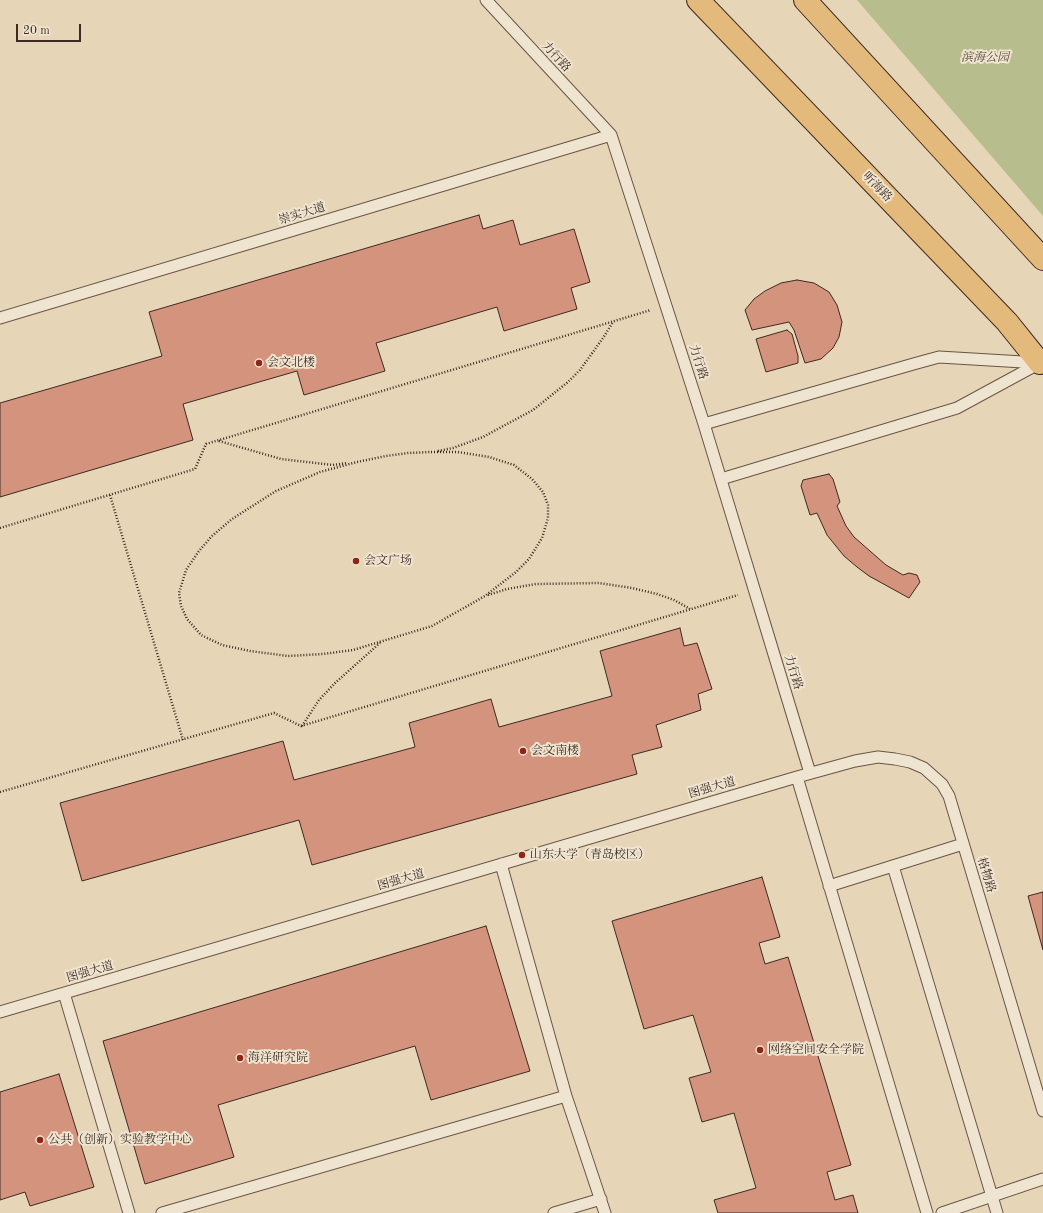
<!DOCTYPE html>
<meta charset="utf-8">
<style>
body{margin:0}
#map{position:relative;width:1043px;height:1213px;overflow:hidden;background:#e7d5b7;font-family:"Old Standard TT",serif}
canvas{display:block}
.scale{position:absolute;left:16px;top:24px;width:65px;height:18px;box-sizing:border-box;border:2px solid #3e2a22;border-top:0;padding-left:5px;font-size:12px;line-height:14px;white-space:nowrap;color:#3e2a22;-webkit-text-stroke:3px #efe4d0;paint-order:stroke}
</style>
<div id="map">
<canvas width="1043" height="1213"></canvas>
<div class="scale">20 m</div>
</div>
<script>
const ctx = document.querySelector('canvas').getContext('2d');
ctx.lineJoin = 'round';
function paint(path, color) { ctx.fillStyle = color; ctx.fill(path, 'evenodd'); }
const toPath = rows => new Path2D(rows.map(r => 'M' + r).join(''));
function stroke(path, color, width, dash) { ctx.strokeStyle = color; ctx.lineWidth = width; ctx.lineCap = dash ? 'butt' : 'round'; ctx.setLineDash(dash || []); ctx.stroke(path); }
function drawText(font, color, halo, rows, align = 'center') {
  ctx.font = font + ' "Old Standard TT","Noto Serif SC",serif'; ctx.lineWidth = 4; ctx.setLineDash([]); ctx.textBaseline = 'middle'; ctx.strokeStyle = halo; ctx.fillStyle = color; for (const [text, x, y, turn = 0] of rows) {
    ctx.save(); ctx.translate(x, y); ctx.rotate((+turn || 0) * Math.PI / 180); ctx.textAlign = isNaN(turn) ? turn : align; if (halo) ctx.strokeText(text, 0, 0); ctx.fillText(text, 0, 0); ctx.restore();
  }
}
paint(toPath([
 [857,0,1043,0,1043,216]
]), '#b8bd8d');
const building = toPath([
 [479,215,483,229,513,220,520,245,574,229,590,282,571,288,577,309,504,331,497,307,376,343,385,371,304,395,297,371,183,404,193,440,0,497,0,403,162,356,149,312,479,215],
 [797,280,814,283,829,292,837,305,842,322,839,337,833,348,821,359,805,363,794,330,789,322,752,330,745,310,754,299,765,291,781,283,797,280],
 [787,330,792,334,798,356,798,363,766,372,756,339,787,330],
 [829,474,833,479,840,502,837,506,846,526,854,537,886,565,903,575,909,573,917,575,920,582,909,598,869,576,857,567,844,556,827,535,817,513,810,515,801,486,803,480,829,474],
 [680,628,684,646,697,643,712,689,698,694,701,710,656,725,662,747,632,755,637,774,312,865,299,820,82,881,60,803,283,741,294,780,415,747,409,723,491,699,499,727,612,696,600,651,680,628],
 [762,877,780,937,759,943,765,964,788,957,851,1165,827,1172,835,1200,853,1195,858,1213,718,1213,714,1200,756,1188,734,1113,702,1122,689,1078,711,1072,693,1015,644,1029,612,921,762,877],
 [1043,892,1043,950,1028,896,1043,892],
 [486,926,530,1071,431,1100,415,1046,218,1105,234,1157,145,1184,103,1041,486,926],
 [59,1074,94,1187,30,1206,25,1192,0,1200,0,1092,59,1074]
]);
paint(building, '#d3937d');
stroke(building, '#3e2a22', 1);
const service = toPath([
 [486,0,611,135,704,424,810,773],
 [0,318,611,135],
 [704,424,917,363,939,357,1040,363],
 [721,479,957,408,1040,363],
 [797,777,927,1213],
 [501,864,566,1096,605,1213],
 [893,866,997,1213],
 [829,886,963,844],
 [64,993,129,1213],
 [0,1012,797,777,855,761,878,757,895,759,910,762,924,768,942,784,949,796,1043,1111],
 [162,1213,566,1096],
 [554,1213,601,1199],
 [942,1213,1043,1179]
]);
const primary = toPath([
 [698,0,1007,322,1040,363],
 [805,0,1043,259]
]);
stroke(service, '#685547', 13);
stroke(primary, '#3e2a22', 24);
stroke(toPath([
 [219,441,281,459,333,465,347,463],
 [438,451,453,448,483,437,533,410,568,382,580,370,603,338,613,322],
 [431,452,458,452,489,457,514,465,532,479,543,492,548,505,548,518,542,538,529,559,516,572,485,596,432,626,353,650,323,654,288,656,250,651,222,645,201,635,187,619,181,606,179,593,186,570,199,551,212,536,232,519,276,491,320,472,357,462,386,456,408,453,431,452],
 [110,495,183,740],
 [0,528,195,469,206,444,651,310],
 [488,595,507,589,536,584,599,583,632,588,657,594,674,600,690,609],
 [302,726,319,700,335,683,380,643],
 [0,792,274,713,301,726,738,595]
]), '#3e2a22', 2.5, [1, 2]);
stroke(service, '#efe4d0', 11);
stroke(primary, '#e4ba7c', 22);
for (const [x, y, r, color] of [
 [259,363,4,"#8f2418"],
 [356,561,4,"#8f2418"],
 [523,751,4,"#8f2418"],
 [522,855,4,"#8f2418"],
 [760,1050,4,"#8f2418"],
 [240,1058,4,"#8f2418"],
 [40,1140,4,"#8f2418"]
]) { const dot = new Path2D(); dot.arc(x, y, r, 0, 2 * Math.PI); ctx.fillStyle = color; ctx.fill(dot); stroke(dot, '#efe4d0', 1.5); }
drawText('12px', '#3e2a22', '#efe4d0', [
 ["力行路",556,57,47],
 ["听海路",877,187,46],
 ["崇实大道",302,214,-17],
 ["力行路",698,362,72],
 ["力行路",793,672,73],
 ["图强大道",712,788,-16],
 ["格物路",986,875,73],
 ["图强大道",401,880,-16],
 ["图强大道",90,972,-16]
]);
drawText('italic 12px', '#564737', '#efe4d0', [
 ["滨海公园",985,58]
]);
drawText('12px', '#3e2a22', '#efe4d0', [
 ["会文北楼",267,363],
 ["会文广场",364,561],
 ["会文南楼",531,751],
 ["山东大学（青岛校区）",530,855],
 ["网络空间安全学院",768,1050],
 ["海洋研究院",248,1058],
 ["公共（创新）实验教学中心",48,1140]
], 'left');
</script>
